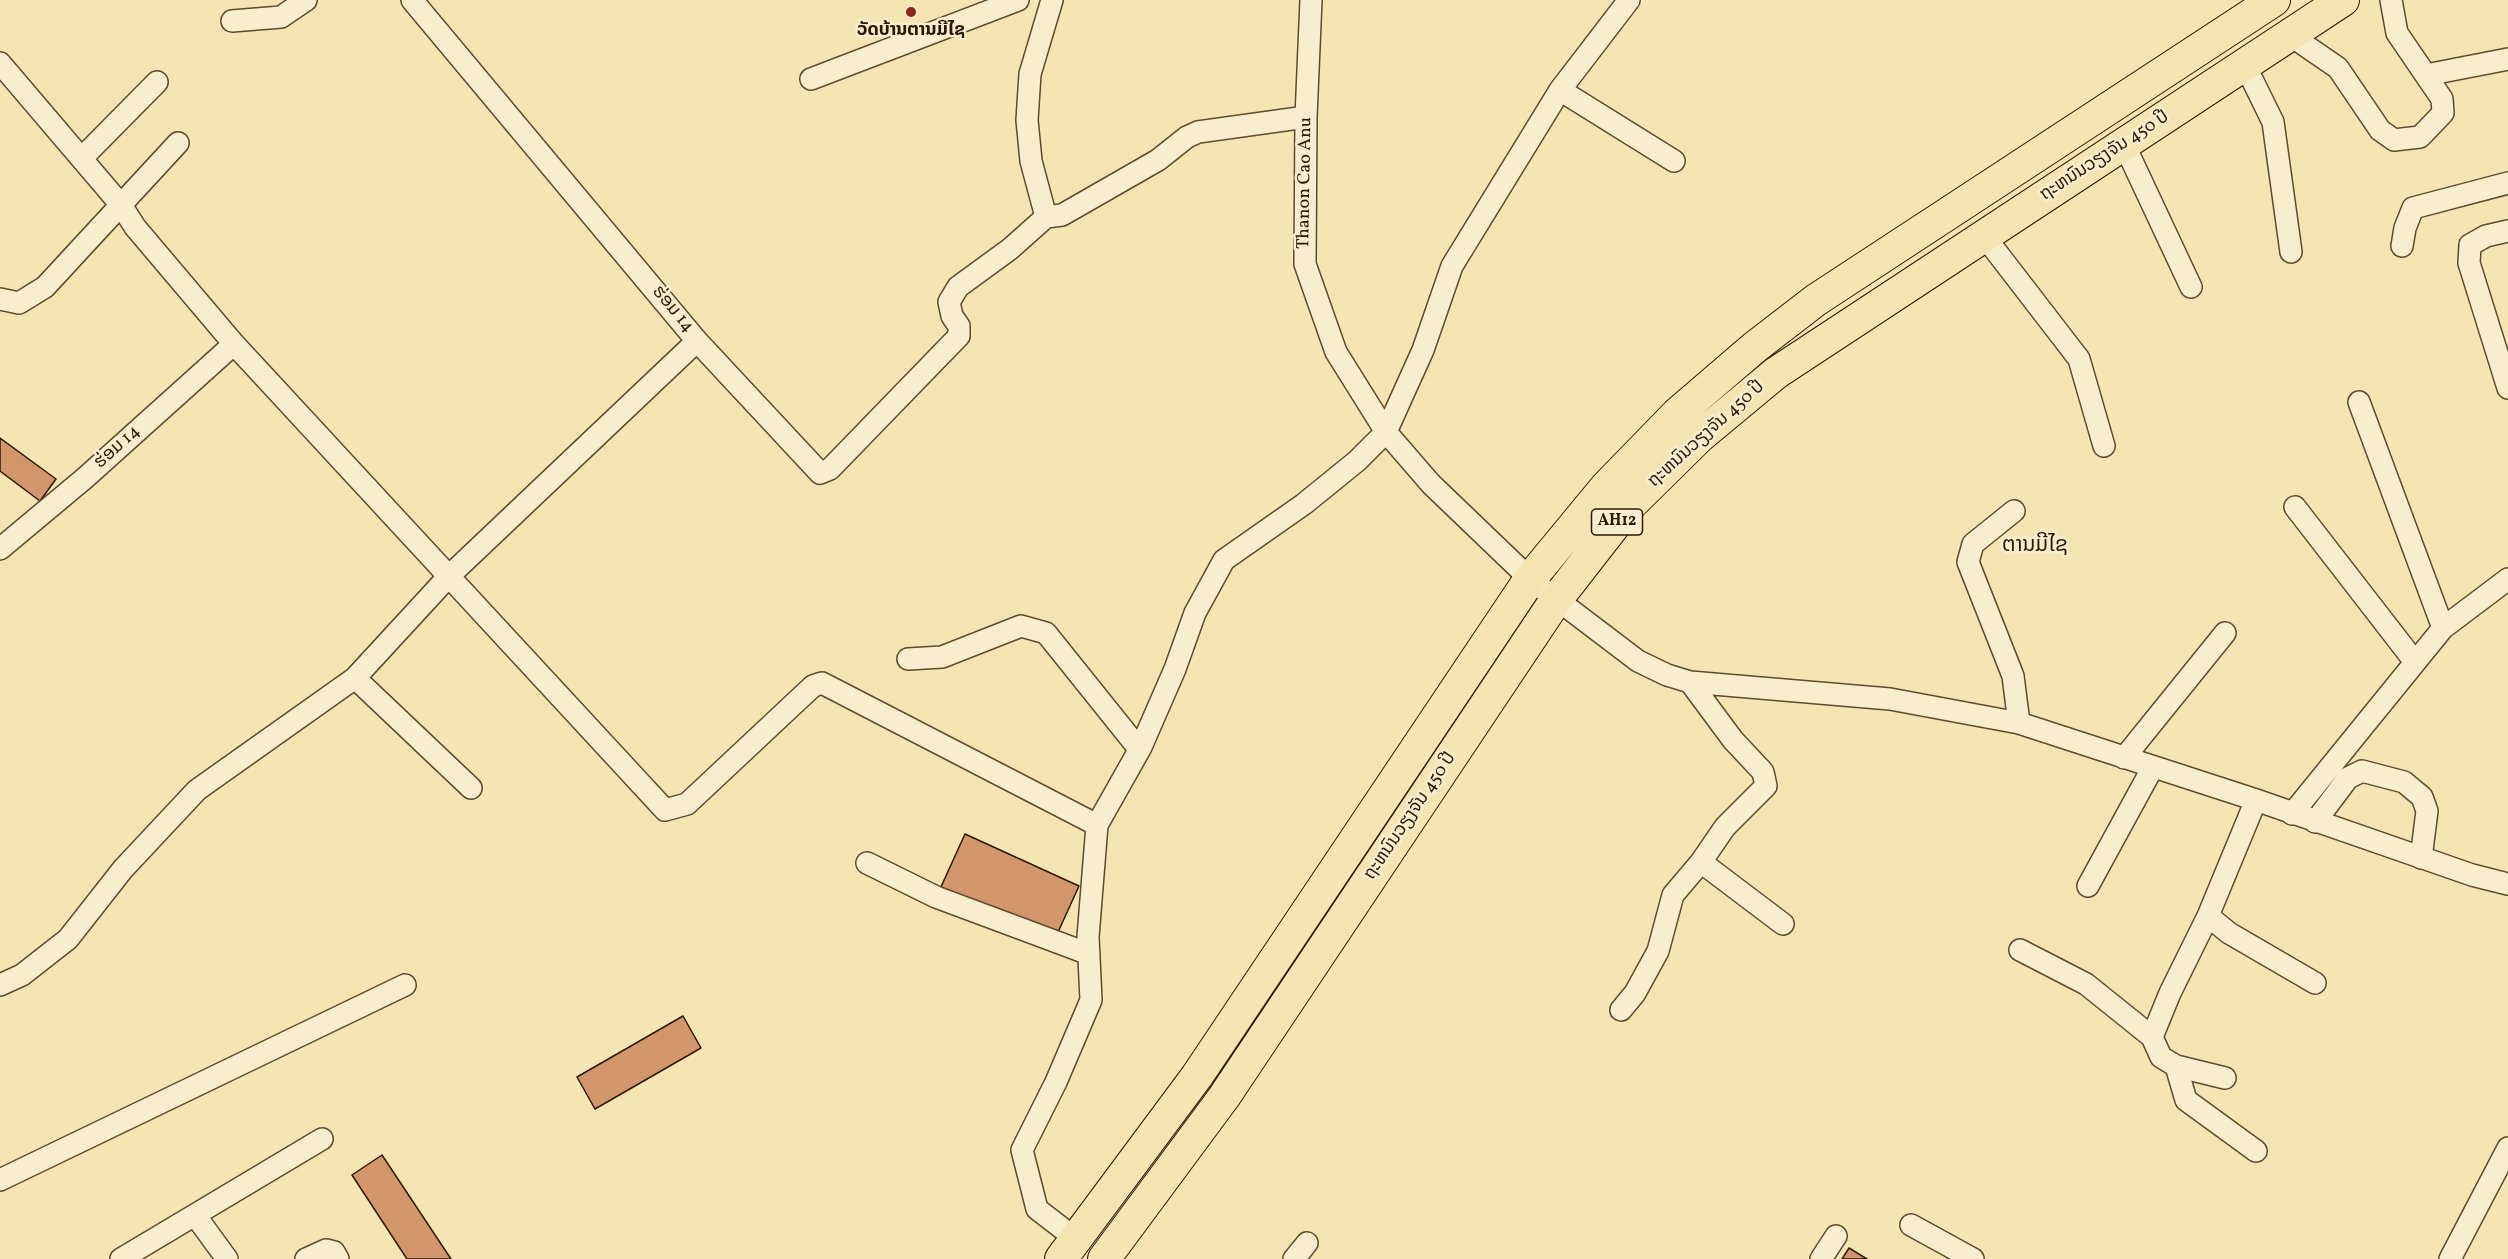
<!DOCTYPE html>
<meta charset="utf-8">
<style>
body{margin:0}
canvas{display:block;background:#f4e5b2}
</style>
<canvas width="2508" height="1259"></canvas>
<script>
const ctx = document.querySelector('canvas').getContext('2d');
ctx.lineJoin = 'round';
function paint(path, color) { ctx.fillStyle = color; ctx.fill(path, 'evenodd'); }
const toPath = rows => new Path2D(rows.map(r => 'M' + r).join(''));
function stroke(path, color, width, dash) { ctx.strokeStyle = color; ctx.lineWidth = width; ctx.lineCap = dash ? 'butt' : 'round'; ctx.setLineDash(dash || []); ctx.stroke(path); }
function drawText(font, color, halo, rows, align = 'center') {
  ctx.font = font + ' Vollkorn,"Noto Sans Lao",serif'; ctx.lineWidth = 5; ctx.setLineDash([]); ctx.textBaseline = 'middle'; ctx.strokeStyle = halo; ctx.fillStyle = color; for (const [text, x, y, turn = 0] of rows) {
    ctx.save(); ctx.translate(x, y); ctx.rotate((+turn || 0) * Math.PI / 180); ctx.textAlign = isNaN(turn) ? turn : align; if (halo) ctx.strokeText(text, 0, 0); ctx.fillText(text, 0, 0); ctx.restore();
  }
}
const building = toPath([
 [0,438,56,479,40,501,0,471,0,438],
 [965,834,1079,886,1054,941,940,889,965,834],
 [683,1016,701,1048,595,1109,577,1077,683,1016],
 [382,1155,451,1259,407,1259,352,1175,382,1155],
 [1849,1248,1867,1259,1842,1259,1849,1248]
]);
paint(building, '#d2966b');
stroke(building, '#2d1803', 1.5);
const minor = toPath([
 [412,0,697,341,820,473,830,469,959,336,959,326,952,316,949,302,958,287,1010,249,1046,217,1062,215,1158,160,1187,137,1198,132,1306,117],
 [1311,0,1306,117,1305,264,1336,352,1386,432,1431,484,1530,579,1638,661,1667,675,1690,682,1890,699,2019,723,2256,800,2472,875,2508,884],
 [232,21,281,17,306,0],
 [2290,35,2338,68,2380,130,2394,140,2420,137,2443,113,2442,99,2397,33,2391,0],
 [0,63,121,205,135,227,234,344,665,810,687,804,813,686,822,683,1097,825],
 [2245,65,2273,122,2291,252],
 [2426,75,2508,59],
 [811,79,1018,0],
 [1560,90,1674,161],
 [2124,144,2191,287],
 [82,158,157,82],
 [1046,217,1031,161,1027,120,1030,74,1052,0],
 [2508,231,2486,236,2470,245,2469,263,2508,388],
 [1985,237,2079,359,2104,446],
 [2402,246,2405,228,2413,208,2508,183],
 [0,299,19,303,45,287,178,143],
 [2359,402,2443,628],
 [2295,507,2415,662],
 [2014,511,1973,544,1968,562,2013,676,2019,723],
 [0,549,85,478,234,344],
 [908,659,942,657,1021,626,1046,633,1139,749],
 [355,678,471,788],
 [2124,758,2225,633],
 [2292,814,2443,628,2508,579],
 [2315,822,2348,778,2362,771,2404,782,2422,797,2427,811,2421,858],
 [1701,862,1783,924],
 [867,863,936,897,1089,954],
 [2088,886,2153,767],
 [2208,916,2229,933,2315,983],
 [2020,950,2086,984,2152,1037],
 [0,985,22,975,68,939,123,869,197,790,355,678,448,577,697,341],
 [1621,1010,1635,993,1658,951,1673,895,1701,862,1725,827,1766,786,1763,772,1733,740,1690,682],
 [2176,1066,2186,1100,2256,1151],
 [2225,1078,2176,1066,2161,1057,2152,1037,2170,993,2208,916,2256,800],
 [0,1180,405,985],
 [195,1215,227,1259],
 [1911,1225,1973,1259],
 [1076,1239,1037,1209,1022,1150,1056,1082,1091,1000,1088,937,1097,825,1141,747,1175,669,1195,613,1224,560,1304,504,1357,461,1386,432,1423,350,1452,266,1560,90,1629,0],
 [121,1259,322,1139],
 [306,1259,326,1250,334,1252,338,1259],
 [1294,1259,1307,1243],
 [1821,1259,1836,1236],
 [2450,1259,2508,1148]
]);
const highway = toPath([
 [1061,1259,1197,1076,1530,579,1606,487,1677,414,1755,347,1816,300,2274,0],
 [1104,1259,1224,1097,1556,600,1630,505,1699,437,1776,373,2343,0]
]);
stroke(minor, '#5f4b2f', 24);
stroke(highway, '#2d1803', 34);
stroke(minor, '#f8eecd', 21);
stroke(highway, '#f4e5b2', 32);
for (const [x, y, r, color] of [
 [911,12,6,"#8f2418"]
]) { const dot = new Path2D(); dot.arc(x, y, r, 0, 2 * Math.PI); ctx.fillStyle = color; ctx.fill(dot); stroke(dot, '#f8eecd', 2); }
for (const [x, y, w] of [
 [1617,522,51]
]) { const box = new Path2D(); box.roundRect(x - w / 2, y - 13, w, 26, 4.5); ctx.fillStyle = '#f8eecd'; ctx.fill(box); stroke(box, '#2d1803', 1.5); }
drawText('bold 16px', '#2d1803', null, [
 ["AH12",1617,522]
]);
drawText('bold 18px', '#2d1803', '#f8eecd', [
 ["ວັດບ້ານຕານມີໄຊ",911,32]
]);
drawText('18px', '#2d1803', '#f8eecd', [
 ["ຖະຫນົນວຽງຈັນ 450 ປີ",2105,157,-33],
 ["Thanon Cao Anu",1306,183,-89],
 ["ຮ່ອມ 14",672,310,50],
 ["ຖະຫນົນວຽງຈັນ 450 ປີ",1707,435,-42],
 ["ຮ່ອມ 14",118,448,-42],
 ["ຖະຫນົນວຽງຈັນ 450 ປີ",1411,817,-56]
]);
drawText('21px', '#2d1803', '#f8eecd', [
 ["ຕານມີໄຊ",2035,547]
]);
</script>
